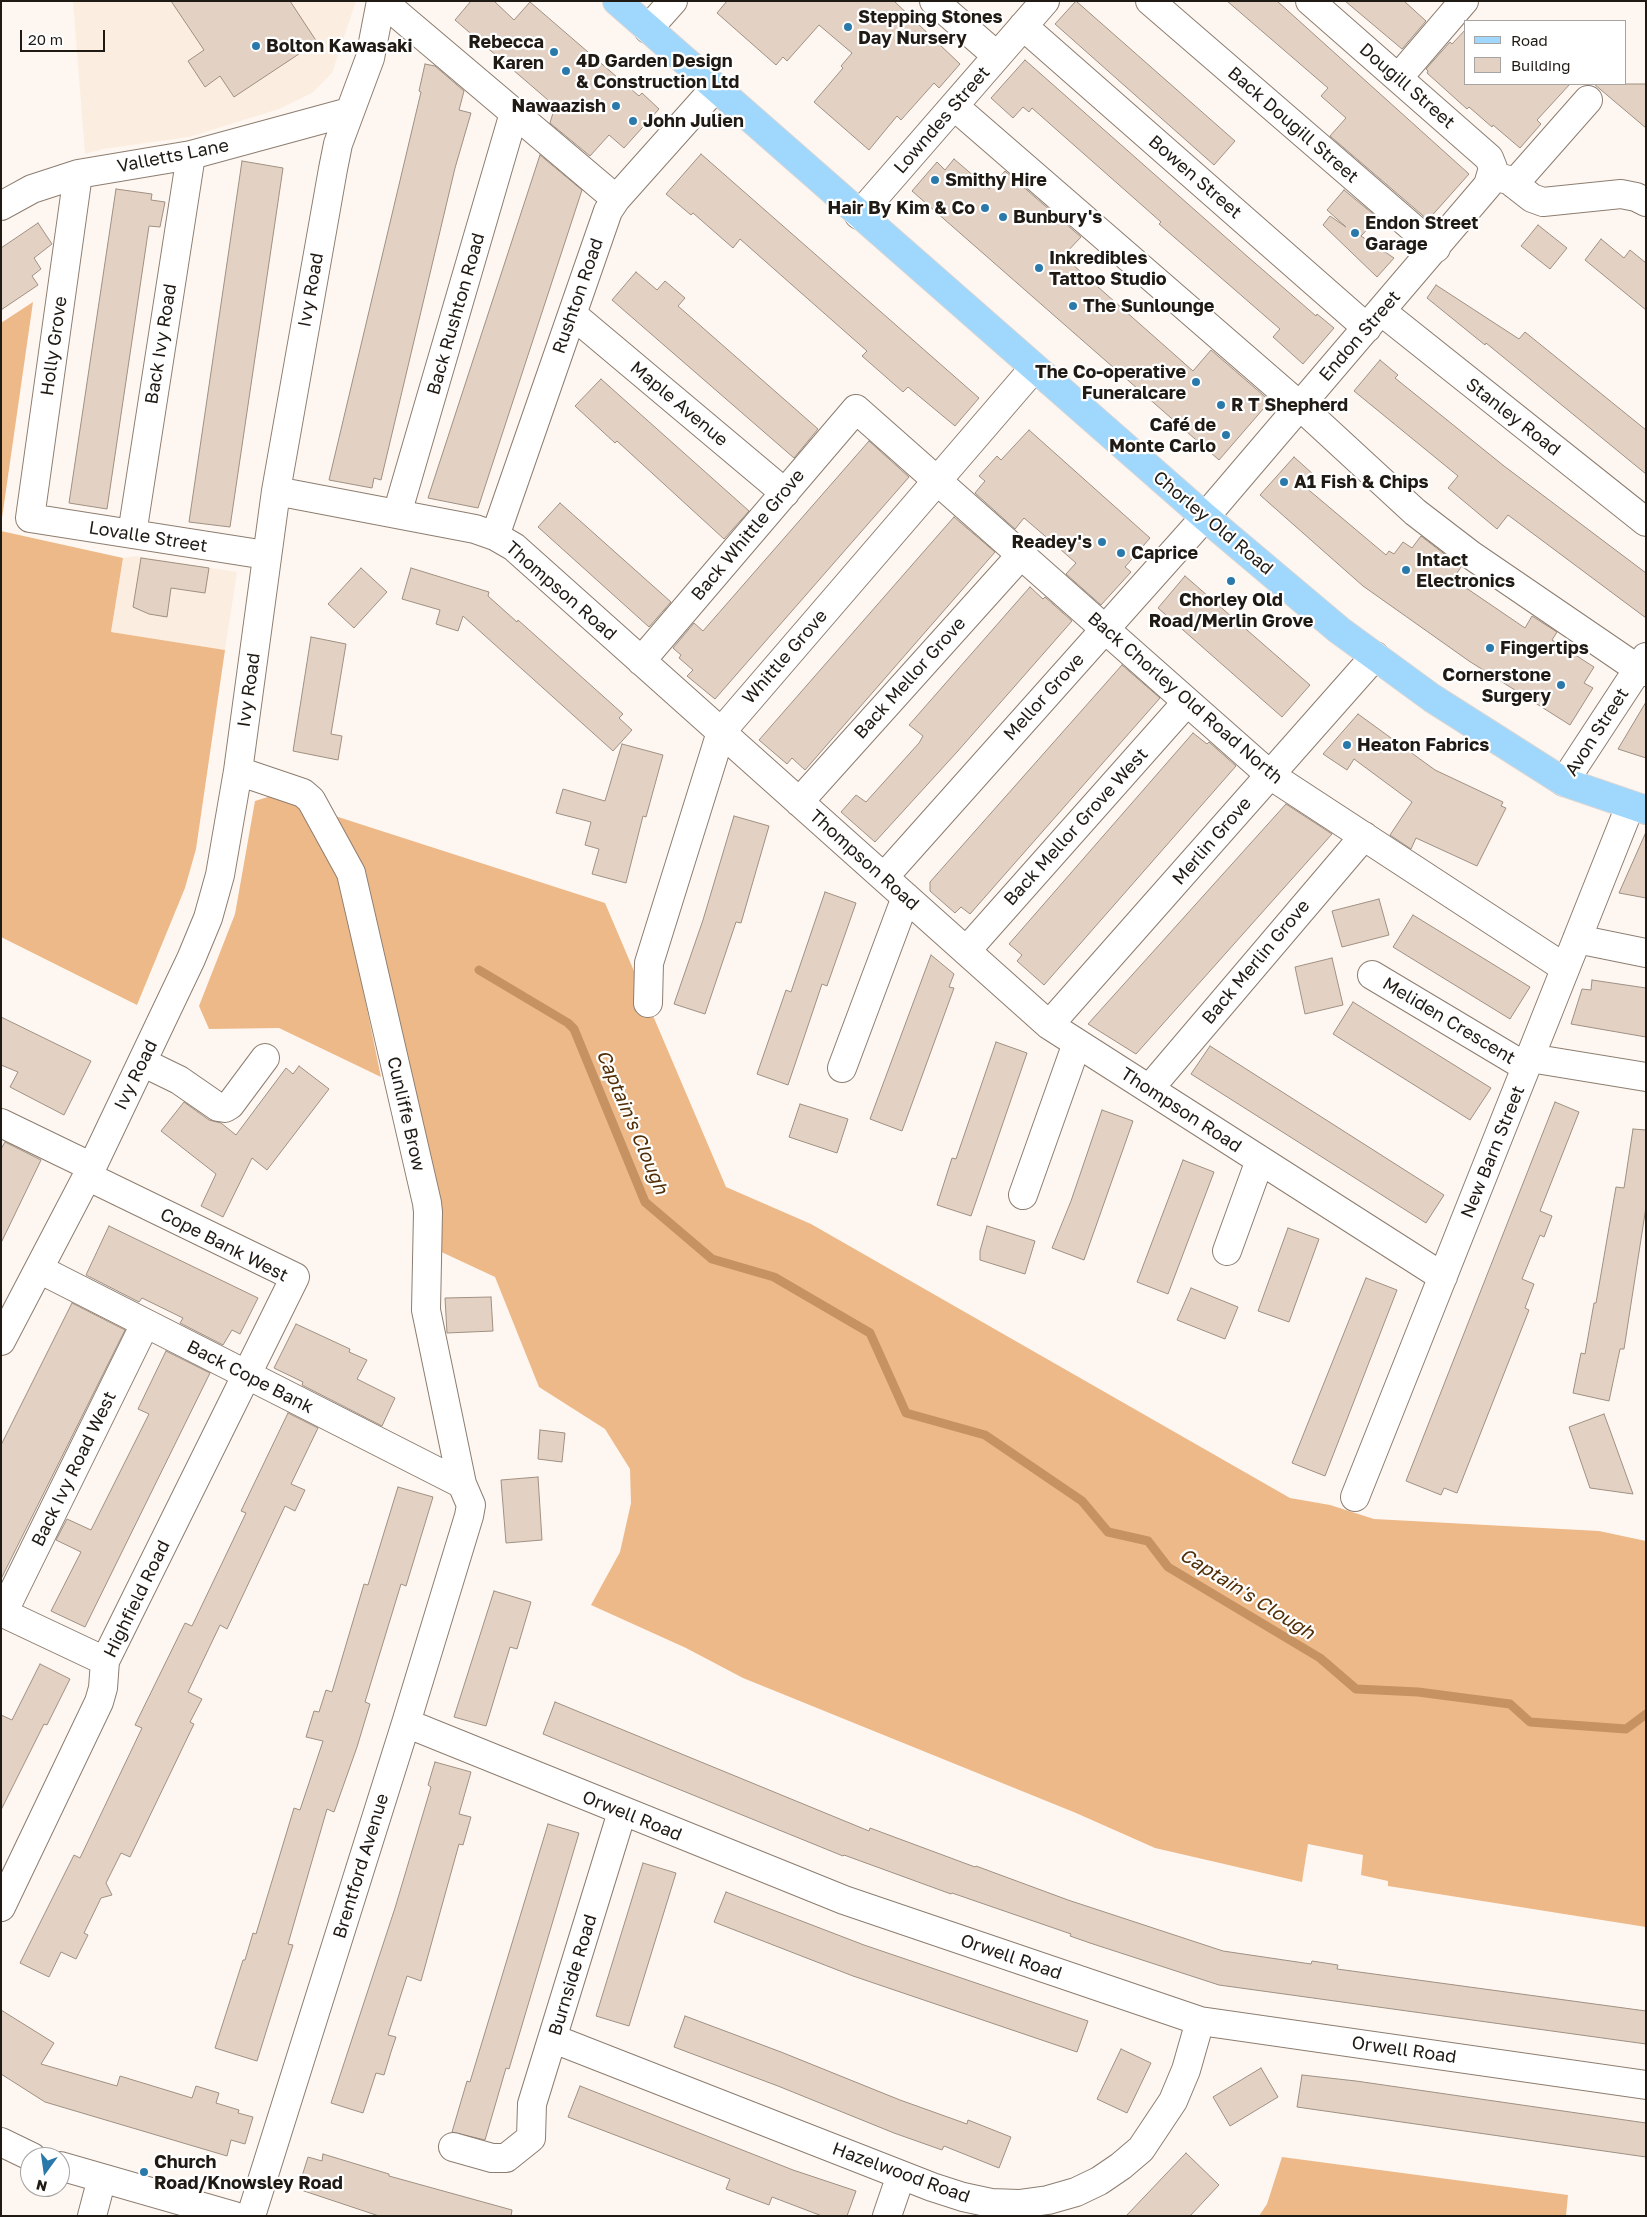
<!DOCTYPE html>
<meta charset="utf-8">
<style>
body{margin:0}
#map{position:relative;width:1647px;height:2217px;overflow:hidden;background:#fef7f1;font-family:"Golos Text",sans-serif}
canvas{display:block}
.frame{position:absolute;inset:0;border:2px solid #201a15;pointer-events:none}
.legend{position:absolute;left:1464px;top:20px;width:162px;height:65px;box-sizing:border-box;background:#fff;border:1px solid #a6a3a1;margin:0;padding:6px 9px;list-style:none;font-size:15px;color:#201a15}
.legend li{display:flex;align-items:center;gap:10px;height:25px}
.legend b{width:25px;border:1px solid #a6a3a1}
.north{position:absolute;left:20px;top:2147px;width:50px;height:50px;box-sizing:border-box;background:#fff;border:1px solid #a6a3a1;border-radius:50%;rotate:194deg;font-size:14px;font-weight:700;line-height:20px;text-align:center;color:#201a15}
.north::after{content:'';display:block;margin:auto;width:18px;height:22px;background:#2a79ab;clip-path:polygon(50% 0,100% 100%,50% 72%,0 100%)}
.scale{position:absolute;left:20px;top:30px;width:85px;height:22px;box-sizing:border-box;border:2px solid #201a15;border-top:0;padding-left:6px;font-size:15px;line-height:18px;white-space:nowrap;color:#201a15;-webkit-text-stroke:4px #fff;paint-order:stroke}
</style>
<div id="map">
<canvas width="1647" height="2217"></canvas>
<div class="frame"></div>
<ul class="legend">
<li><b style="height:6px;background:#a0d7fd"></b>Road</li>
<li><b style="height:14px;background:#e3d2c4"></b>Building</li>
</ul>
<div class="north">N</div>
<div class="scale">20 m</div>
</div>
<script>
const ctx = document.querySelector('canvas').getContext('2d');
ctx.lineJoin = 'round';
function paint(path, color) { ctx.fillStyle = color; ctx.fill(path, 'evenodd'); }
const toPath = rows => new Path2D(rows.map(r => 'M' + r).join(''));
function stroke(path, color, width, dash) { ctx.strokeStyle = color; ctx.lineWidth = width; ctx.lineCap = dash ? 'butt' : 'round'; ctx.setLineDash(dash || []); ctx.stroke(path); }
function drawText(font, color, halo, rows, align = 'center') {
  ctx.font = font + ' "Golos Text",sans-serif'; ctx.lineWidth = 4.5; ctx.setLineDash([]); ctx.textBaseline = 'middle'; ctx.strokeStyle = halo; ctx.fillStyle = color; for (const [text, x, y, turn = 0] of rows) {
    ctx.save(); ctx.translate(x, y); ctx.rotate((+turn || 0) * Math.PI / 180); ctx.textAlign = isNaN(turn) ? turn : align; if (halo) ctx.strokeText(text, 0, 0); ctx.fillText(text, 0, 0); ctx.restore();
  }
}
paint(toPath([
 [73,1,356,1,332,73,312,93,279,109,189,137,103,149,85,154],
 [136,556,237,572,225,650,111,632,123,558]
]), '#fcede1');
paint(toPath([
 [33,302,1,525,1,323],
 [1,531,123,558,111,632,225,650,196,849,185,888,137,1005,1,937],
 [271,796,303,807,340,878,381,1077,279,1028,209,1029,199,1006,235,914,255,801],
 [332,815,605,903,726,1187,811,1224,1290,1498,1330,1505,1374,1519,1599,1531,1646,1541,1646,1927,1388,1886,1388,1881,1361,1875,1363,1855,1308,1844,1302,1882,1155,1848,1076,1813,743,1678,686,1648,591,1605,620,1552,631,1503,630,1469,605,1429,539,1387,495,1277,435,1249],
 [1282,2157,1568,2195,1566,2216,1259,2216,1267,2204]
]), '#eeb988');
stroke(toPath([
 [479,970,568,1023,574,1029,645,1202,712,1259,774,1277,870,1333,906,1413,985,1435,1082,1501,1108,1532,1148,1541,1168,1567,1320,1658,1356,1689,1418,1692,1510,1704,1530,1722,1626,1729,1646,1714]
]), '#c69262', 9);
const building = toPath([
 [171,1,290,1,317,42,234,97,220,76,205,87,188,61,204,50,171,1],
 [471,1,494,1,514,20,530,2,639,96,642,93,659,109,624,148,609,135,590,156,550,123,555,106,455,20,471,1],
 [727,1,894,1,960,64,939,88,934,83,901,120,897,116,869,150,814,102,843,68,841,66,852,53,819,25,787,61,783,57,776,65,717,13,727,1],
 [1076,1,1235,141,1214,165,1055,24,1076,1],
 [1227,1,1277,1,1469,174,1428,220,1330,136,1346,118,1321,96,1328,88,1227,1],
 [1345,1,1404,1,1426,21,1402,49,1345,1],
 [1466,29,1466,84,1570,84,1537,120,1541,124,1520,148,1493,125,1492,127,1469,107,1467,109,1427,73,1428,71,1426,69,1450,42,1452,44,1466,29],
 [1025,60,1248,257,1316,316,1317,314,1334,328,1303,364,1273,337,1280,329,1159,224,1161,222,1032,108,1029,112,1023,107,1013,118,991,98,1025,60],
 [425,64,435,66,464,91,459,110,471,113,455,168,381,480,374,478,372,488,329,480,421,92,419,91,425,64],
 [1594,84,1646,84,1646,128,1594,84],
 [701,154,979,398,955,426,908,387,903,392,862,356,867,351,740,239,733,248,693,213,691,215,666,194,701,154],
 [540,155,582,190,478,508,428,498,540,155],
 [954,159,989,189,1005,171,1081,237,1063,256,1193,371,1211,350,1270,401,1219,460,912,191,937,162,945,170,954,159],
 [242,161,283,168,230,527,189,522,242,161],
 [116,189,152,194,151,200,165,202,160,227,149,226,107,509,69,503,116,189],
 [1344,190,1378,218,1361,236,1394,258,1377,277,1323,225,1330,216,1346,227,1327,210,1344,190],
 [38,223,52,244,34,258,41,269,32,276,38,285,1,310,1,248,38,223],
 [1538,225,1567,248,1550,269,1521,246,1538,225],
 [1601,239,1624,258,1630,250,1646,263,1646,310,1585,260,1601,239],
 [636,272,657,290,665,281,685,298,678,306,818,429,794,458,612,300,636,272],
 [1436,285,1519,339,1525,332,1646,430,1646,474,1486,343,1485,345,1427,298,1436,285],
 [1380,360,1398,375,1395,378,1504,466,1646,573,1646,618,1508,515,1497,529,1448,488,1458,476,1354,391,1380,360],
 [601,379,749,511,724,539,617,441,615,443,575,406,601,379],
 [1029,430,1150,538,1125,567,1131,572,1101,605,1066,574,1076,563,1052,542,1024,518,1015,529,975,493,985,481,979,476,997,456,1001,460,1029,430],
 [869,441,909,477,715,699,687,676,693,670,679,658,681,655,673,648,694,623,703,631,869,441],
 [1294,457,1314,475,1304,486,1386,555,1389,551,1394,554,1403,542,1412,548,1421,536,1461,567,1453,579,1525,628,1532,616,1557,632,1552,640,1594,667,1584,683,1593,688,1570,725,1469,661,1363,586,1260,495,1294,457],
 [560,503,671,602,649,627,538,527,560,503],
 [954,517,995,552,805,770,792,758,787,764,759,740,954,517],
 [141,558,209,568,205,593,171,588,167,617,149,614,133,607,141,558],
 [361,568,387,592,354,628,328,604,361,568],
 [411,568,489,592,488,596,517,622,518,620,623,714,619,718,632,730,613,751,463,616,458,631,436,624,440,610,402,599,411,568],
 [1185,576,1310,685,1282,717,1158,608,1185,576],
 [1030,587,1043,599,1045,597,1072,621,957,752,875,842,841,812,856,795,866,802,919,743,923,736,909,725,1030,587],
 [311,637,346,644,331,734,342,736,338,760,293,751,311,637],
 [1122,665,1160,698,970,914,961,907,955,913,930,891,930,882,1122,665],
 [1646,702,1646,758,1618,749,1646,702],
 [1358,714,1435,770,1503,802,1501,806,1506,808,1477,866,1416,838,1411,849,1390,835,1412,802,1354,759,1347,770,1323,754,1358,714],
 [1193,733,1207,744,1209,742,1236,766,1044,985,1017,961,1022,955,1009,944,1193,733],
 [622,744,663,755,646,817,643,816,626,883,592,874,599,849,585,845,591,822,556,813,563,789,605,801,622,744],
 [1286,804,1332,834,1136,1054,1088,1024,1286,804],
 [734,816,769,826,741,923,736,922,705,1014,674,1004,703,920,734,816],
 [1646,832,1646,898,1619,893,1646,832],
 [825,892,856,903,827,986,822,984,788,1085,757,1074,786,990,791,992,825,892],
 [1379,899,1389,935,1342,947,1332,911,1379,899],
 [1413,915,1530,987,1510,1019,1393,947,1413,915],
 [931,955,954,974,949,987,954,988,902,1131,870,1119,931,955],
 [1332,958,1343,1005,1305,1014,1295,967,1332,958],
 [1592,980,1646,988,1646,1037,1571,1024,1582,989,1591,990,1592,980],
 [1353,1002,1491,1088,1470,1120,1333,1034,1353,1002],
 [1,1017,91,1061,64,1115,10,1087,18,1072,1,1065,1,1017],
 [996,1042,1027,1053,971,1216,937,1205,952,1158,956,1159,996,1042],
 [1210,1046,1444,1195,1426,1223,1191,1074,1210,1046],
 [299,1066,329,1089,267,1170,252,1158,223,1217,201,1206,216,1174,161,1131,184,1102,209,1120,221,1123,236,1135,286,1068,293,1074,299,1066],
 [1555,1102,1579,1112,1540,1211,1552,1216,1544,1237,1540,1235,1522,1279,1534,1284,1525,1308,1529,1310,1457,1493,1444,1488,1441,1495,1406,1481,1555,1102],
 [800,1104,848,1119,837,1153,789,1137,800,1104],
 [1102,1110,1133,1121,1084,1260,1052,1248,1071,1201,1102,1110],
 [1633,1129,1646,1130,1646,1207,1624,1349,1620,1349,1609,1401,1573,1393,1581,1353,1585,1354,1594,1303,1596,1303,1616,1187,1624,1188,1633,1129],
 [5,1142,41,1160,1,1243,1,1149,5,1142],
 [1183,1160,1214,1172,1168,1294,1137,1282,1183,1160],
 [109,1226,258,1298,240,1334,232,1330,223,1345,180,1323,183,1318,142,1298,139,1302,86,1275,109,1226],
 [987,1226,1035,1241,1025,1274,980,1260,980,1251,987,1226],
 [1288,1228,1319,1239,1289,1322,1258,1311,1288,1228],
 [1366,1278,1397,1290,1325,1476,1292,1463,1366,1278],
 [1191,1288,1238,1307,1225,1339,1177,1320,1191,1288],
 [491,1297,493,1331,447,1333,445,1298,491,1297],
 [72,1303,125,1330,1,1579,1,1445,72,1303],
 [296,1324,350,1349,349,1352,367,1360,357,1379,395,1398,382,1426,302,1385,303,1382,274,1368,296,1324],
 [166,1351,210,1373,85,1627,51,1611,81,1552,56,1540,67,1519,91,1530,149,1414,138,1409,166,1351],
 [288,1413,318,1428,291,1484,305,1490,295,1511,285,1506,227,1629,220,1625,188,1692,202,1699,190,1722,194,1724,130,1857,121,1853,106,1883,112,1895,101,1898,84,1933,88,1935,76,1959,61,1952,49,1977,20,1963,74,1855,80,1858,142,1728,135,1725,185,1623,192,1626,246,1513,241,1511,288,1413],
 [1604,1414,1611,1433,1633,1494,1590,1488,1569,1427,1604,1414],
 [540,1430,565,1433,562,1462,538,1459,540,1430],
 [538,1477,542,1540,506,1543,501,1480,538,1477],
 [398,1487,433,1497,406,1586,401,1584,365,1702,370,1704,357,1747,334,1812,327,1809,288,1944,293,1945,257,2061,215,2048,243,1960,245,1960,253,1933,256,1934,294,1808,300,1810,323,1741,306,1737,314,1711,319,1712,326,1690,332,1692,364,1584,368,1585,398,1487],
 [494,1591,531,1602,517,1649,510,1647,486,1726,454,1717,494,1591],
 [40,1664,70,1679,47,1725,44,1724,1,1810,1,1715,12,1720,40,1664],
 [555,1702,869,1831,870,1828,975,1867,976,1866,1068,1900,1223,1951,1311,1964,1312,1961,1338,1965,1337,1969,1646,2011,1646,2044,1219,1985,1090,1943,1070,1936,1071,1934,952,1893,951,1894,844,1855,843,1856,543,1734,555,1702],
 [435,1762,471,1772,459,1814,471,1817,463,1845,459,1844,421,1981,407,1976,388,2035,396,2037,391,2052,384,2075,376,2073,363,2113,331,2103,395,1908,431,1787,428,1785,435,1762],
 [548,1824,579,1833,509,2069,506,2068,485,2140,452,2132,467,2081,470,2082,548,1824],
 [643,1863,676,1873,629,2026,596,2016,643,1863],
 [726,1892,864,1945,1088,2021,1077,2052,853,1976,714,1922,726,1892],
 [1,2010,54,2043,41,2064,117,2086,120,2076,192,2098,196,2086,219,2093,216,2103,239,2110,238,2113,253,2117,245,2144,231,2140,227,2156,45,2102,1,2074,1,2010],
 [685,2016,781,2052,900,2100,967,2124,968,2120,1011,2137,999,2168,944,2146,942,2150,894,2133,778,2086,674,2047,685,2016],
 [1121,2049,1151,2063,1127,2113,1097,2099,1121,2049],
 [1261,2068,1278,2097,1230,2126,1213,2097,1261,2068],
 [1302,2075,1356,2081,1646,2123,1646,2157,1297,2107,1302,2075],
 [580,2086,793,2170,856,2191,847,2216,822,2216,772,2197,769,2205,726,2189,730,2179,568,2117,580,2086],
 [1186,2153,1219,2185,1190,2216,1126,2216,1186,2153],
 [323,2154,389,2174,389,2176,512,2210,511,2216,379,2216,298,2189,308,2157,322,2161,323,2154]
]);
paint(building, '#e3d2c4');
stroke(building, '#9f9082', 1);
const minor = toPath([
 [382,1,616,199],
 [934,1,997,56],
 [1150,1,1436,248],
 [1023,26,1367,328],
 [648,29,673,1],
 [1398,78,1464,1],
 [954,106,1300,406,1415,512,1471,555,1638,669,1646,672],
 [78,174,30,518,266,555],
 [1492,176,1509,180,1532,198,1543,202,1621,194,1636,197,1646,202],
 [1514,184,1588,100],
 [1,206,32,189,78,174,191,155,349,112],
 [859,215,1045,1],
 [1381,311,1646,522],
 [573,315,785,493],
 [276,491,475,529,495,536,514,547,1049,1025,1443,1277],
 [397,514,514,113],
 [132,534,191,155],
 [495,536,608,211,616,199,715,88],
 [641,661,856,409,1270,775,1565,968],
 [238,771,303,793,311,800,351,873,427,1203,428,1212,426,1310,462,1484,471,1505,469,1516,406,1723,251,2216],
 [1564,782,1646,657],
 [799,802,1021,555],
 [884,877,1205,517,1488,185,1493,168,1489,158,1310,1],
 [1577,939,1646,953],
 [966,951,1186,703],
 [1372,975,1526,1067],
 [648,1003,649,963,721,732,1034,368],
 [1049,1025,1375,656],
 [1530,1058,1646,1077],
 [142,1062,179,1080,218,1107,225,1108,230,1105,265,1058],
 [842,1068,906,897],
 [1149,1089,1364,836],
 [1,1123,92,1167],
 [1023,1195,1077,1043],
 [1227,1251,1260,1160],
 [39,1269,462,1484],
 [1,1341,92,1167,191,959,208,918,220,875,238,771,276,491,333,169,338,144,370,58,381,1],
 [1355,1497,1630,806],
 [1,1612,105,1661],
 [3,1613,145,1324],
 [406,1723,844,1900,1200,2021,1646,2085],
 [1,1907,99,1702,103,1688,105,1661,295,1277,87,1176],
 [554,2039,932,2187,963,2197,991,2203,1019,2204,1048,2200,1076,2192,1099,2181,1121,2166,1141,2149,1173,2101,1186,2070,1200,2021],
 [1,2142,32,2157],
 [453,2147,492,2158,506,2158,531,2138,532,2104,622,1812],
 [60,2166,234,2216],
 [92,2216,102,2178],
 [887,2216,901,2175]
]);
const major = toPath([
 [617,1,1205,517,1339,630,1432,698,1564,782,1646,810]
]);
stroke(minor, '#8d7d70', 30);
stroke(major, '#d7d6d5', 30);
stroke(minor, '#fff', 28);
stroke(major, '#a0d7fd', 28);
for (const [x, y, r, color] of [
 [848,27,5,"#2a79ab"],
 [256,46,5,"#2a79ab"],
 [554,52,5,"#2a79ab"],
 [566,71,5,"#2a79ab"],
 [616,106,5,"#2a79ab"],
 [633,121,5,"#2a79ab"],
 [935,180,5,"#2a79ab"],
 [985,208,5,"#2a79ab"],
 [1003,217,5,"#2a79ab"],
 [1355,233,5,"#2a79ab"],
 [1039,268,5,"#2a79ab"],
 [1073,306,5,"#2a79ab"],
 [1196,382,5,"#2a79ab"],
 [1221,405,5,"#2a79ab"],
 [1226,435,5,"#2a79ab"],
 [1284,482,5,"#2a79ab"],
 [1102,542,5,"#2a79ab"],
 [1121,553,5,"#2a79ab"],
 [1406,570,5,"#2a79ab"],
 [1231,581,5,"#2a79ab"],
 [1490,648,5,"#2a79ab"],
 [1561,685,5,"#2a79ab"],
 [1347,745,5,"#2a79ab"],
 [144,2172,5,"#2a79ab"]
]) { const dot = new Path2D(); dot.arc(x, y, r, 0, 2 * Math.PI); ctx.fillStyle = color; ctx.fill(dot); stroke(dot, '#fff', 2); }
drawText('bold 18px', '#201a15', '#fff', [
 ["Stepping Stones",858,17],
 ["Day Nursery",858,38],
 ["Rebecca",544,42,"right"],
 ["Karen",544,63,"right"],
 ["Bolton Kawasaki",266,46],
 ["4D Garden Design",576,61],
 ["& Construction Ltd",576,82],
 ["Nawaazish",606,106,"right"],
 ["John Julien",643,121],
 ["Smithy Hire",945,180],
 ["Hair By Kim & Co",975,208,"right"],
 ["Bunbury's",1013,217],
 ["Endon Street",1365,223],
 ["Garage",1365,244],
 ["Inkredibles",1049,258],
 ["Tattoo Studio",1049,279],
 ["The Sunlounge",1083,306],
 ["The Co-operative",1186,372,"right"],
 ["Funeralcare",1186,393,"right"],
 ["R T Shepherd",1231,405],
 ["Café de",1216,425,"right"],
 ["Monte Carlo",1216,446,"right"],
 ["A1 Fish & Chips",1294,482],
 ["Readey's",1092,542,"right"],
 ["Caprice",1131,553],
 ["Intact",1416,560],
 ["Electronics",1416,581],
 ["Chorley Old",1231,600,"center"],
 ["Road/Merlin Grove",1231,621,"center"],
 ["Fingertips",1500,648],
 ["Cornerstone",1551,675,"right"],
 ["Surgery",1551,696,"right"],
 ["Heaton Fabrics",1357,745],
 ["Church",154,2162],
 ["Road/Knowsley Road",154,2183]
], 'left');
drawText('18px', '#201a15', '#fff', [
 ["Dougill Street",1407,86,41],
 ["Lowndes Street",942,120,-49],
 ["Back Dougill Street",1293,125,41],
 ["Valletts Lane",173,156,-11],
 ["Bowen Street",1195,177,41],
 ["Ivy Road",311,290,-80],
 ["Rushton Road",578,296,-71],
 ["Back Rushton Road",456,314,-74],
 ["Endon Street",1360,336,-49],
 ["Back Ivy Road",161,344,-81],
 ["Holly Grove",54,346,-82],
 ["Maple Avenue",679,404,40],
 ["Stanley Road",1513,417,38],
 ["Chorley Old Road",1213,523,40],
 ["Back Whittle Grove",748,535,-50],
 ["Lovalle Street",148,537,9],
 ["Thompson Road",561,591,41],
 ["Whittle Grove",785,657,-49],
 ["Back Mellor Grove",910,678,-48],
 ["Ivy Road",249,690,-82],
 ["Mellor Grove",1044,697,-48],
 ["Back Chorley Old Road North",1185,698,41],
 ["Avon Street",1597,732,-57],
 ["Back Mellor Grove West",1076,827,-48],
 ["Merlin Grove",1212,841,-49],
 ["Thompson Road",864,860,42],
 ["Back Merlin Grove",1256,962,-50],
 ["Meliden Crescent",1449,1021,31],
 ["Ivy Road",136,1075,-64],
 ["Thompson Road",1181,1110,33],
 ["Cunliffe Brow",406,1114,77],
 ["New Barn Street",1493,1152,-68],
 ["Cope Bank West",224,1245,27],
 ["Back Cope Bank",250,1377,27],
 ["Back Ivy Road West",74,1469,-64],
 ["Highfield Road",137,1599,-64],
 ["Orwell Road",632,1816,22],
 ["Brentford Avenue",361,1866,-73],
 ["Orwell Road",1011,1957,19],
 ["Burnside Road",573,1975,-73],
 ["Orwell Road",1404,2050,8],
 ["Hazelwood Road",901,2173,20]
]);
drawText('italic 19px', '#512e06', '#fff', [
 ["Captain's Clough",632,1122,67],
 ["Captain's Clough",1247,1594,32]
]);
</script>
